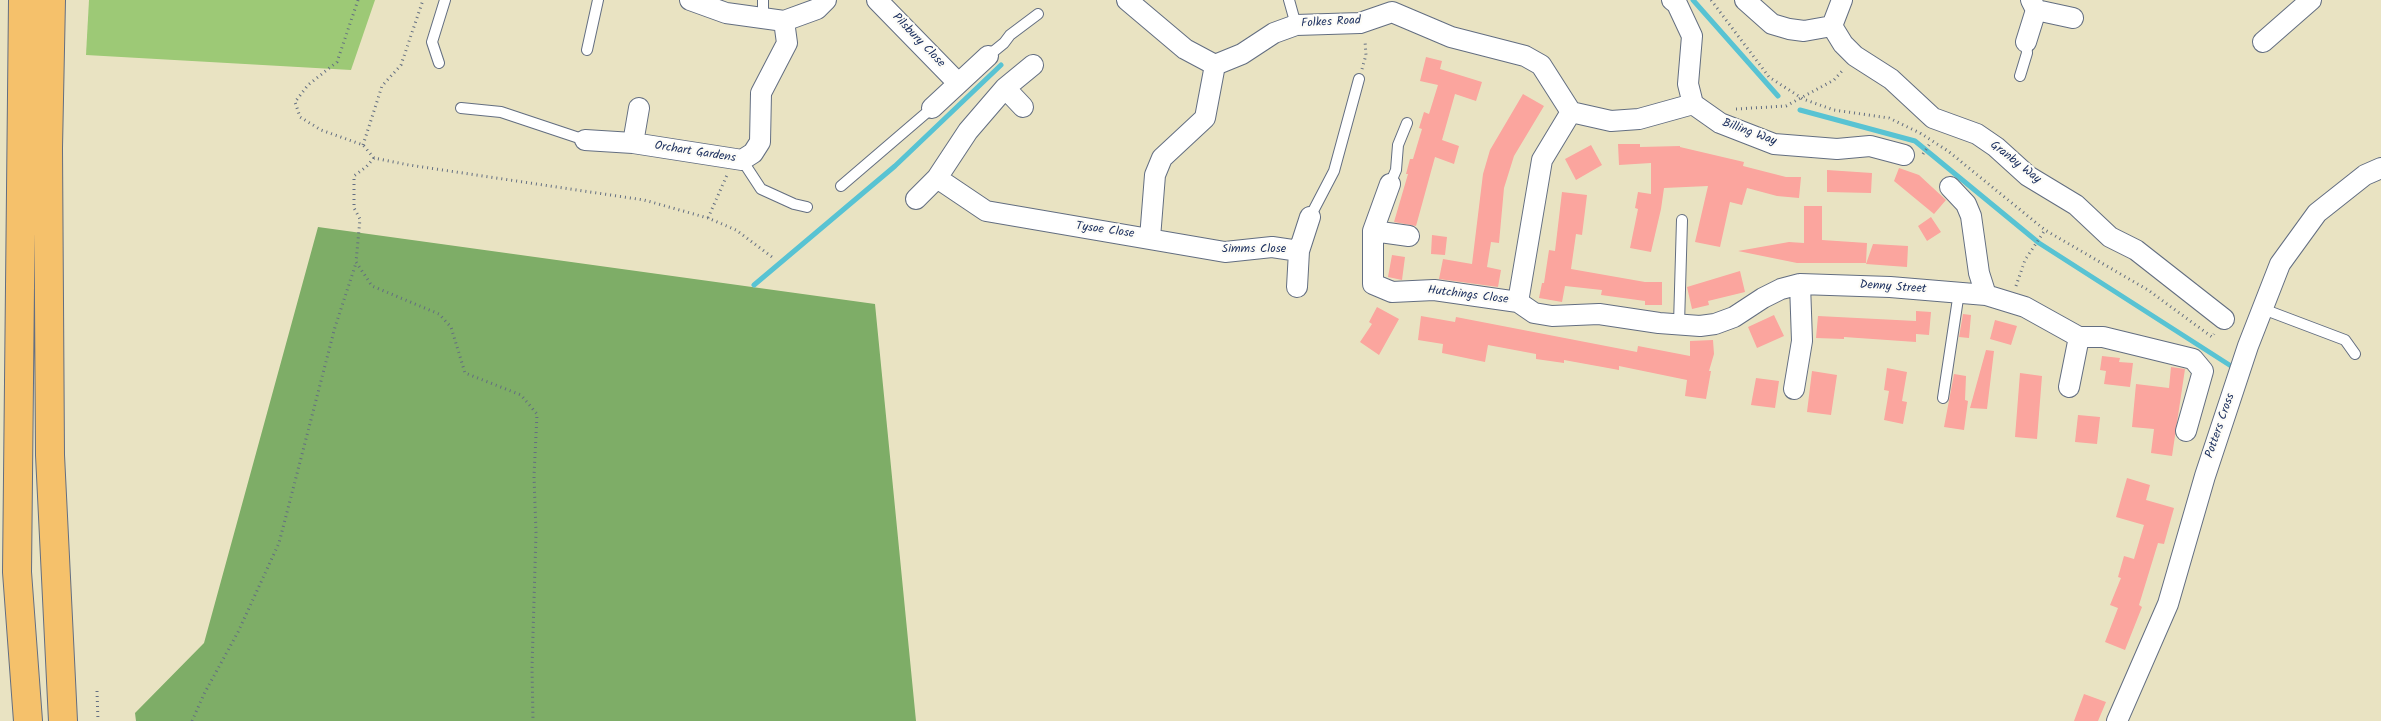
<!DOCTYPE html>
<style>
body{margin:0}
canvas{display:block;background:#e9e3c2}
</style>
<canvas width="2381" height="721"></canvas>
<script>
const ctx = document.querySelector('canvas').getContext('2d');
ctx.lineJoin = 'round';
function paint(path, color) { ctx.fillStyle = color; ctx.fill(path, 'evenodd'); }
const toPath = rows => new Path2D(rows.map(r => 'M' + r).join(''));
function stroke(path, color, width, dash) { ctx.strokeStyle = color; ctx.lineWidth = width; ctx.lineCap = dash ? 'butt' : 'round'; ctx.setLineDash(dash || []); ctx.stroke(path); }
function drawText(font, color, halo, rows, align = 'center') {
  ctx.font = font + ' Kalam,sans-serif'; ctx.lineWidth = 4.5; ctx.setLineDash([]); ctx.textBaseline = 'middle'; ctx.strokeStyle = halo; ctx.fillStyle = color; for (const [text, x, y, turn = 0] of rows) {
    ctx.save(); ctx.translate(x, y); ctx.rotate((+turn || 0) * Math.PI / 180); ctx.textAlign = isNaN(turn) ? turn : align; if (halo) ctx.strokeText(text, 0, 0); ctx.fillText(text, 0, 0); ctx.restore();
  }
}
paint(toPath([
 [89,0,375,0,351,70,86,55]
]), '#9dc976');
paint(toPath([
 [318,227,875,304,916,721,136,721,135,713,204,643]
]), '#7ead67');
stroke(toPath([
 [1693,0,1778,96],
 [1800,110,1915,141,2039,243,2231,366],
 [754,285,895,166,1001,65]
]), '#58c3d3', 5);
paint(toPath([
 [1426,57,1442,61,1440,69,1482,82,1476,101,1455,94,1442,140,1459,146,1454,164,1435,157,1416,226,1394,222,1408,174,1406,174,1410,159,1413,159,1422,129,1419,128,1424,112,1429,114,1438,85,1420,81],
 [1523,94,1544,106,1514,156,1504,188,1499,243,1491,242,1487,267,1501,270,1498,287,1439,279,1443,259,1472,264,1483,174,1490,150],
 [1618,144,1640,144,1640,147,1680,146,1680,147,1744,162,1743,166,1786,177,1801,177,1799,198,1777,196,1747,188,1742,205,1730,202,1720,247,1695,242,1708,186,1664,188,1661,209,1651,252,1630,248,1638,209,1635,208,1638,192,1651,194,1651,163,1619,165],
 [1591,145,1602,165,1576,180,1565,159],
 [1899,168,1919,175,1946,200,1934,214,1894,181],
 [1827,170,1872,173,1871,193,1827,192],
 [1562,192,1587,195,1582,235,1576,234,1571,269,1645,282,1662,282,1662,305,1645,305,1645,301,1601,295,1602,290,1565,286,1562,302,1539,298,1542,283,1544,283,1549,250,1555,251],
 [1804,206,1822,206,1822,240,1867,243,1866,263,1797,263,1738,251,1789,242,1804,243],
 [1931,217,1941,232,1927,241,1918,226],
 [1432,235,1447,237,1445,255,1431,254],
 [1873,244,1908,246,1907,267,1866,264],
 [1392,255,1405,257,1402,280,1388,277],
 [1740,271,1745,292,1708,301,1709,305,1692,309,1687,287],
 [1377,307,1399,319,1379,355,1360,342,1372,324,1369,322],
 [1916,311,1931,312,1929,335,1916,334,1916,342,1844,337,1844,339,1816,338,1818,316,1916,321],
 [1963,314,1971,315,1969,338,1959,337],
 [1774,315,1784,336,1757,348,1748,327],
 [1421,316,1455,322,1456,317,1637,352,1638,346,1690,356,1690,341,1713,340,1714,354,1709,371,1711,371,1706,399,1685,396,1687,380,1619,366,1619,370,1564,360,1564,363,1536,359,1536,354,1488,345,1485,362,1442,353,1443,344,1418,340],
 [1995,320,2017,326,2011,345,1990,339],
 [1986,350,1994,351,1987,409,1970,408],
 [2102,356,2120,358,2119,362,2133,363,2130,387,2104,384,2106,371,2100,370],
 [2171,367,2185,369,2172,456,2151,453,2154,429,2132,427,2136,384,2169,388],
 [1887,368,1907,372,1902,401,1907,402,1903,424,1884,420,1889,391,1884,390],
 [1812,371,1837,375,1831,415,1807,412],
 [2020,373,2042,376,2037,439,2015,437],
 [1954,374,1966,376,1965,400,1968,401,1964,430,1944,427],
 [1756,378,1779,381,1775,408,1751,405],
 [2078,415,2100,417,2097,444,2075,442],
 [2127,478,2150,485,2146,500,2174,508,2164,544,2158,543,2139,605,2142,607,2125,650,2105,642,2118,608,2110,605,2121,578,2118,577,2124,556,2134,559,2144,525,2116,517],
 [2084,694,2106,702,2098,721,2074,721]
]), '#fba59e');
const lane = toPath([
 [763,0,763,18],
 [1289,0,1296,25],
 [587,50,598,0],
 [988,56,1004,43,1010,35,1038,14],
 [439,63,432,42,445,0],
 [2020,76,2027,53,2026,42],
 [461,108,501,112,585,140],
 [742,160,761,189,794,204,807,207],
 [1390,184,1396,170,1398,145,1407,123],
 [841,186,932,108],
 [1310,217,1334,171,1359,79],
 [2263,309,2345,340,2355,354],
 [1679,324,1682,220],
 [1943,398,1959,292]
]);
const street = toPath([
 [690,0,726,13,784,21,817,9,826,0],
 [877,0,958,83],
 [1127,0,1185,49,1215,65],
 [1672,0,1677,4,1692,36,1688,84,1693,104],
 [1745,0,1772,24,1789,29,1804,31,1832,26],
 [2036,10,2073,18],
 [1832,26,1843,44,1855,56,1891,79,1933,118,1977,134,1996,147,2028,176,2076,205,2110,237,2136,250,2224,319],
 [1832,26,1842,0],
 [2026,42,2036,10,2031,0],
 [2263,42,2311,0],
 [1215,65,1242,54,1274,33,1296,25,1360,23,1392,12,1451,37,1525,56,1541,65,1571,112,1542,160,1518,302],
 [1005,88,1023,107],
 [932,108,988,56],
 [1571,112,1611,121,1639,119,1693,104,1720,123,1774,144,1837,149,1870,146,1904,155],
 [585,140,633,143,742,160,753,153,760,142,761,93,787,43,784,21],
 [633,143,639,108],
 [937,178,986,211,1225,252,1272,247,1299,251],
 [1390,184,1373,231,1373,284,1392,292,1434,290,1518,302,1534,313,1552,316,1599,314,1659,323,1700,326,1715,324,1734,317,1763,298,1781,289,1800,284,1890,287,1986,295,2025,307,2079,337,2103,337,2193,359,2203,371,2186,431],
 [1950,187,1966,204,1971,216,1979,273,1986,295],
 [916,199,937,178,968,131,1005,88,1033,65],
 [1373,231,1409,236],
 [1150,238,1155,175,1162,158,1205,118,1215,65],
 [1297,287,1299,251,1310,217],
 [2069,387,2079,337],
 [1794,389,1802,341,1800,284],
 [2117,721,2168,604,2205,476,2248,346,2280,264,2317,213,2365,175,2381,168]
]);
const highway = toPath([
 [23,0,17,572,28,721],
 [51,0,48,148,50,455,63,721]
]);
stroke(lane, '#636e81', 12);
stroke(street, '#636e81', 22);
stroke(highway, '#636e81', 30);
stroke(toPath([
 [358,0,337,62,308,85,295,102,300,117,321,130,363,145,374,158,409,165,644,200,708,218,736,230,772,257],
 [1711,0,1769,77,1803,99,1834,110,1889,118,1920,133,1948,151,2045,230,2148,290,2212,337,2214,334],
 [1362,69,1366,55,1365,41],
 [1736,109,1786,106,1834,80,1843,70],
 [363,145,382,86,401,65,423,0],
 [1923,154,1931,142],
 [374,158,366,167,354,176,354,208,360,219,356,262,372,286,439,314,451,327,465,373,521,395,537,414,534,476,536,533,532,668,533,721],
 [708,218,727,175],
 [2016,286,2025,260,2045,230],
 [97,691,98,721],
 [192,721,204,694,238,632,279,543,335,327,356,263]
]), '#636e81', 3, [1, 4]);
stroke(lane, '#fff', 10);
stroke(street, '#fff', 20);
stroke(highway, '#f5c16b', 28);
drawText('12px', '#1b2f5e', '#fdfcf7', [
 ["Folkes Road",1331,23,-3],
 ["Pilsbury Close",918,41,46],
 ["Billing Way",1749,133,20],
 ["Orchart Gardens",695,153,9],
 ["Granby Way",2015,163,38],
 ["Tysoe Close",1105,231,8],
 ["Simms Close",1254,250],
 ["Denny Street",1893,288,4],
 ["Hutchings Close",1468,296,7],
 ["Potters Cross",2221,426,-71]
]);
</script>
